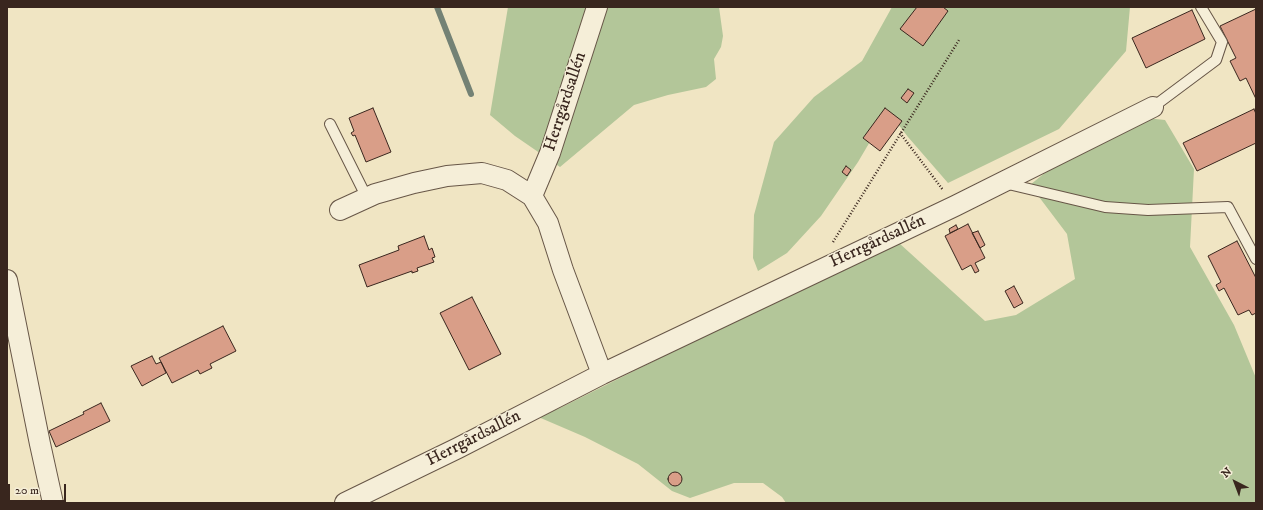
<!DOCTYPE html>
<meta charset="utf-8">
<style>
body{margin:0}
#map{position:relative;width:1263px;height:510px;overflow:hidden;background:#f0e5c3;font-family:"IM FELL DW Pica",serif}
canvas{display:block}
.frame{position:absolute;inset:0;border:8px solid #39261e;pointer-events:none}
.north{position:absolute;left:1215px;top:462px;width:40px;height:40px;-webkit-text-stroke:3px #f5eed8;paint-order:stroke;rotate:318deg;font-size:11px;font-weight:700;line-height:16px;text-align:center;color:#39261e}
.north::after{content:'';display:block;margin:auto;width:14px;height:18px;background:#39261e;clip-path:polygon(50% 0,100% 100%,50% 72%,0 100%)}
.scale{position:absolute;left:8px;top:484px;width:58px;height:18px;box-sizing:border-box;border:2px solid #39261e;border-top:0;padding-left:5px;font-size:12px;line-height:14px;white-space:nowrap;color:#39261e;-webkit-text-stroke:3px #f5eed8;paint-order:stroke}
</style>
<div id="map">
<canvas width="1263" height="510"></canvas>
<div class="frame"></div>
<div class="north">N</div>
<div class="scale">20 m</div>
</div>
<script>
const ctx = document.querySelector('canvas').getContext('2d');
ctx.lineJoin = 'round';
function paint(path, color) { ctx.fillStyle = color; ctx.fill(path, 'evenodd'); }
const toPath = rows => new Path2D(rows.map(r => 'M' + r).join(''));
function stroke(path, color, width, dash) { ctx.strokeStyle = color; ctx.lineWidth = width; ctx.lineCap = dash ? 'butt' : 'round'; ctx.setLineDash(dash || []); ctx.stroke(path); }
function drawText(font, color, halo, rows, align = 'center') {
  ctx.font = font + ' "IM FELL DW Pica",serif'; ctx.lineWidth = 3; ctx.setLineDash([]); ctx.textBaseline = 'middle'; ctx.strokeStyle = halo; ctx.fillStyle = color; for (const [text, x, y, turn = 0] of rows) {
    ctx.save(); ctx.translate(x, y); ctx.rotate((+turn || 0) * Math.PI / 180); ctx.textAlign = isNaN(turn) ? turn : align; if (halo) ctx.strokeText(text, 0, 0); ctx.fillText(text, 0, 0); ctx.restore();
  }
}
paint(toPath([
 [508,7,719,7,723,36,721,47,714,59,716,79,706,87,668,95,634,105,560,167,515,136,490,115],
 [892,7,1130,7,1126,51,1059,129,948,183,908,137,888,111,858,162,821,216,787,253,758,271,753,258,754,215,774,142,814,97,862,61],
 [1146,118,1165,120,1194,169,1190,247,1234,325,1256,378,1256,503,786,503,782,497,763,483,734,483,690,498,672,491,638,464,585,437,536,416,558,409,656,360,773,299,899,243,985,321,1016,315,1075,279,1067,234,1030,185,1052,167]
]), '#b3c699');
stroke(toPath([
 [437,7,471,94]
]), '#748275', 6);
const building = toPath([
 [917,7,943,7,948,11,923,46,900,29,917,7],
 [1256,9,1256,99,1246,78,1240,81,1230,61,1236,58,1220,26,1256,9],
 [1192,10,1205,39,1146,68,1132,38,1192,10],
 [908,89,914,93,907,103,901,98,908,89],
 [373,108,391,152,366,162,355,135,353,136,351,133,354,131,349,118,373,108],
 [885,108,902,121,880,151,863,138,885,108],
 [1254,109,1256,114,1256,143,1197,171,1183,143,1254,109],
 [846,166,851,170,847,176,842,172,846,166],
 [968,224,985,258,975,263,979,271,975,273,971,265,962,270,945,236,968,224],
 [956,225,958,229,950,233,949,229,956,225],
 [978,231,985,245,980,248,972,233,978,231],
 [424,236,429,250,432,248,435,257,432,258,434,262,417,268,418,271,412,273,412,271,367,287,359,265,399,250,398,246,424,236],
 [1237,241,1256,278,1256,313,1252,315,1249,310,1238,315,1224,288,1219,291,1216,285,1221,282,1208,256,1237,241],
 [1014,286,1023,303,1014,308,1005,291,1014,286],
 [472,297,501,354,469,370,440,313,472,297],
 [223,326,236,351,210,364,212,368,200,374,198,370,172,383,159,358,223,326],
 [152,356,156,364,161,362,166,373,142,386,131,366,152,356],
 [101,403,110,421,56,447,49,431,84,414,83,412,101,403],
 '668 479a7 7 0 1 1 14 0a7 7 0 1 1-14 0Z'
]);
paint(building, '#d99e88');
stroke(building, '#39261e', 1);
const lane = toPath([
 [1153,107,1216,60,1222,42,1201,7],
 [330,124,367,198],
 [1004,183,1105,207,1148,210,1228,207,1256,259]
]);
const street = toPath([
 [532,196,550,153,597,7],
 [340,210,375,194,414,183,447,176,482,173,507,180,532,196,548,223,563,270,602,374],
 [7,280,40,444,53,503],
 [345,503,458,448,602,374,955,206,1153,107]
]);
stroke(lane, '#675647', 12);
stroke(street, '#675647', 22);
stroke(toPath([
 [900,133,943,190],
 [833,242,959,40]
]), '#39261e', 2.5, [1, 2]);
stroke(lane, '#f5eed8', 10);
stroke(street, '#f5eed8', 20);
drawText('17px', '#39261e', '#f5eed8', [
 ["Herrgårdsallén",566,102,-72],
 ["Herrgårdsallén",878,242,-25],
 ["Herrgårdsallén",474,439,-27]
]);
</script>
